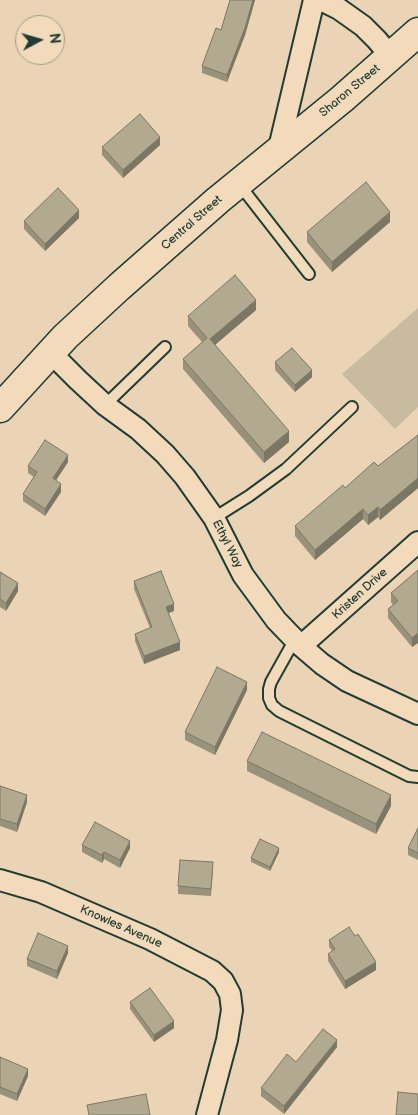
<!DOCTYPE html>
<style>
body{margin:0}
#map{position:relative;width:418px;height:1115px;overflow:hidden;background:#ead4b5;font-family:"Balsamiq Sans",sans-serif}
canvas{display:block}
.north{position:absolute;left:15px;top:15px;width:50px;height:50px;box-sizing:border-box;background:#f2daba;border:1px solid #9e9b84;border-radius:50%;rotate:84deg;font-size:14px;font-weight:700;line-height:20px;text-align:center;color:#1f3d34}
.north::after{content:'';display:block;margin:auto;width:18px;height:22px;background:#1f3d34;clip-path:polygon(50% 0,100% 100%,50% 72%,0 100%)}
</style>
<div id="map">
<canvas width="418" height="1115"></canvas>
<div class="north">N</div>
</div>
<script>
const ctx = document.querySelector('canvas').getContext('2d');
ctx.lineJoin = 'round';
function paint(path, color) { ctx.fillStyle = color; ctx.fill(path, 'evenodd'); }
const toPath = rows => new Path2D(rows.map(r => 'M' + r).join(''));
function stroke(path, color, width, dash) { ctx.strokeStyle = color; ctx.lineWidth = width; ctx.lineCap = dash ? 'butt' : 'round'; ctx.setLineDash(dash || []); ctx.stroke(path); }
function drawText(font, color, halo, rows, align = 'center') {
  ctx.font = font + ' "Balsamiq Sans",sans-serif'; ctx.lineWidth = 4.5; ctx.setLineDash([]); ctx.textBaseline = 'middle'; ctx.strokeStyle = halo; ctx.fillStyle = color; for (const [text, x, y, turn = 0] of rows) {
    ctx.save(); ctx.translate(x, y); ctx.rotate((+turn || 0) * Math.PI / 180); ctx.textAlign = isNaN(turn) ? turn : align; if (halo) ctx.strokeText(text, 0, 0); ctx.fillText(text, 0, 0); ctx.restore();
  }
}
paint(toPath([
 [418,308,418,407,395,429,342,374]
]), '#c8bb9f');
const service = toPath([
 [239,184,309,274],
 [105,405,165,347],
 [214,518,249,496,286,469,352,407],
 [295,639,271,682,269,689,269,698,272,705,279,711,409,776,418,777]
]);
const minor = toPath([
 [321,0,339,9,363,26,377,40,391,57],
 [279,148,314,0],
 [50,352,78,380,105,405,138,429,165,454,185,477,214,518,243,575,276,620,301,646,322,664,347,681,418,714],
 [301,646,418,542],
 [0,880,41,892,150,939,212,971,223,981,230,994,232,1010,227,1040,207,1115]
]);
const secondary = toPath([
 [0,408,65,337,119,287,218,200,342,99,418,32]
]);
stroke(service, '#1f3d34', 14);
stroke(minor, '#1f3d34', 24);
stroke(secondary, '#1f3d34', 31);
stroke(service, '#f2daba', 10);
stroke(minor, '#f2daba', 20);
stroke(secondary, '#f2daba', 28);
paint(toPath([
 [230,0,255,0,245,35,227,82,202,73,202,66,221,30],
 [160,145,123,178,102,155,102,147],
 [79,218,45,251,24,229,24,221],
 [390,222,332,272,307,242,307,232],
 [256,310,215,345,289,442,264,463,183,369,183,359,202,342,188,326,188,316],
 [275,362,312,377,295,392,275,370],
 [418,435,418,488,380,520,378,517,368,525,363,519,315,560,295,536,295,526,345,488,378,466],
 [68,462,56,480,61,492,45,516,23,501,23,494,34,477,28,473,28,466],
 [418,570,418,643,412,647,388,618,388,609,393,605,391,602,391,593],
 [0,572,18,591,6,611,0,607],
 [134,581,174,611,168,613,180,650,144,664,135,641,135,634,150,628,134,589],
 [247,690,215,755,185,740,185,732],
 [247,761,391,806,376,834,247,771],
 [0,786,27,802,17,832,0,826],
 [418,828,418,860,408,855,408,848],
 [82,845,130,848,120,868,104,859,102,863,82,852],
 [279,852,270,871,251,862,251,858],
 [213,870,211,896,178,894,178,886],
 [355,936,376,970,345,989,328,961,328,954,332,951,329,947,329,940],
 [68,953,57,979,27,966,27,959],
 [130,1002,174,1028,154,1042,130,1009],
 [337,1047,284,1114,261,1096,261,1088,296,1062],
 [0,1057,28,1076,17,1101,0,1094]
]), '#98927c');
paint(toPath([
 [253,0,255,0,245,35,227,82,227,75],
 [160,137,160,145,123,178,123,170],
 [79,210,79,218,45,251,45,244],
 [390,212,390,222,332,272,332,262],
 [256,300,256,310,210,349,210,339],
 [312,370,312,377,295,392,295,385],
 [289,431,289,442,264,463,264,452],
 [68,455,68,462,53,485,53,478],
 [418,478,418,488,380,520,380,510],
 [61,484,61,492,45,516,45,509],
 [378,507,378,517,368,525,368,515],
 [363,509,363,519,315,560,315,550],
 [18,583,18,591,6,611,6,603],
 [174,604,174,611,166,614,166,607],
 [418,633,418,643,412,647,412,638],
 [180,642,180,650,144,664,144,656],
 [247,682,247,690,215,755,215,747],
 [27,795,27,802,17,832,17,824],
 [391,795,391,806,376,834,376,824],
 [130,841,130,848,120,868,120,860],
 [279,848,279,852,270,871,270,867],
 [104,852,104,859,102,863,102,855],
 [68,946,68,953,57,979,57,971],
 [376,962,376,970,345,989,345,981],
 [174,1021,174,1028,154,1042,154,1035],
 [337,1040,337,1047,284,1114,284,1106],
 [28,1069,28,1076,17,1101,17,1094]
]), '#7c7765');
const building = toPath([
 [230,0,253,0,245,28,227,75,202,66,216,28,221,30,230,0],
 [140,114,160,137,123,170,102,147,140,114],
 [366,182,390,212,332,262,307,232,366,182],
 [58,188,79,210,45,244,24,221,58,188],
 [235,275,256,300,210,339,289,431,264,452,183,359,207,338,188,316,235,275],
 [292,348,312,370,295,385,275,362,292,348],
 [418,435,418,478,380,510,378,507,368,515,363,509,315,550,295,526,343,485,345,488,374,462,378,466,418,435],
 [45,440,68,455,53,478,61,484,45,509,23,494,37,472,28,466,45,440],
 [418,570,418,633,412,638,388,609,398,601,391,593,418,570],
 [161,571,174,604,166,607,180,642,144,656,135,634,152,627,134,581,161,571],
 [0,572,18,583,6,603,0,599,0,572],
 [217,667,247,682,215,747,185,732,217,667],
 [262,732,391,795,376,824,247,761,262,732],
 [0,786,27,795,17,824,0,819,0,786],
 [95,822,130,841,120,860,104,852,102,855,82,845,95,822],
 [418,828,418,853,408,848,418,828],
 [260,839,279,848,270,867,251,858,260,839],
 [180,860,213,862,211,889,178,886,180,860],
 [349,927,355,936,358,934,376,962,345,981,328,954,335,949,329,940,349,927],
 [38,933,68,946,57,971,27,959,38,933],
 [150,988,174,1021,154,1035,130,1002,150,988],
 [323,1029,337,1040,284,1106,261,1088,287,1054,296,1062,323,1029],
 [0,1057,28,1069,17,1094,0,1087,0,1057],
 [398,1092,418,1094,418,1115,396,1115,398,1092],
 [146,1094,150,1115,89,1115,87,1105,146,1094]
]);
paint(building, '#b1aa90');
stroke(building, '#7c7765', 1);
drawText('12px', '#1f3d34', '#f2daba', [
 ["Sharon Street",350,91,-40],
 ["Central Street",192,223,-41],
 ["Ethyl Way",227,544,63],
 ["Kristen Drive",360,594,-42],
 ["Knowles Avenue",121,927,24]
]);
</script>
